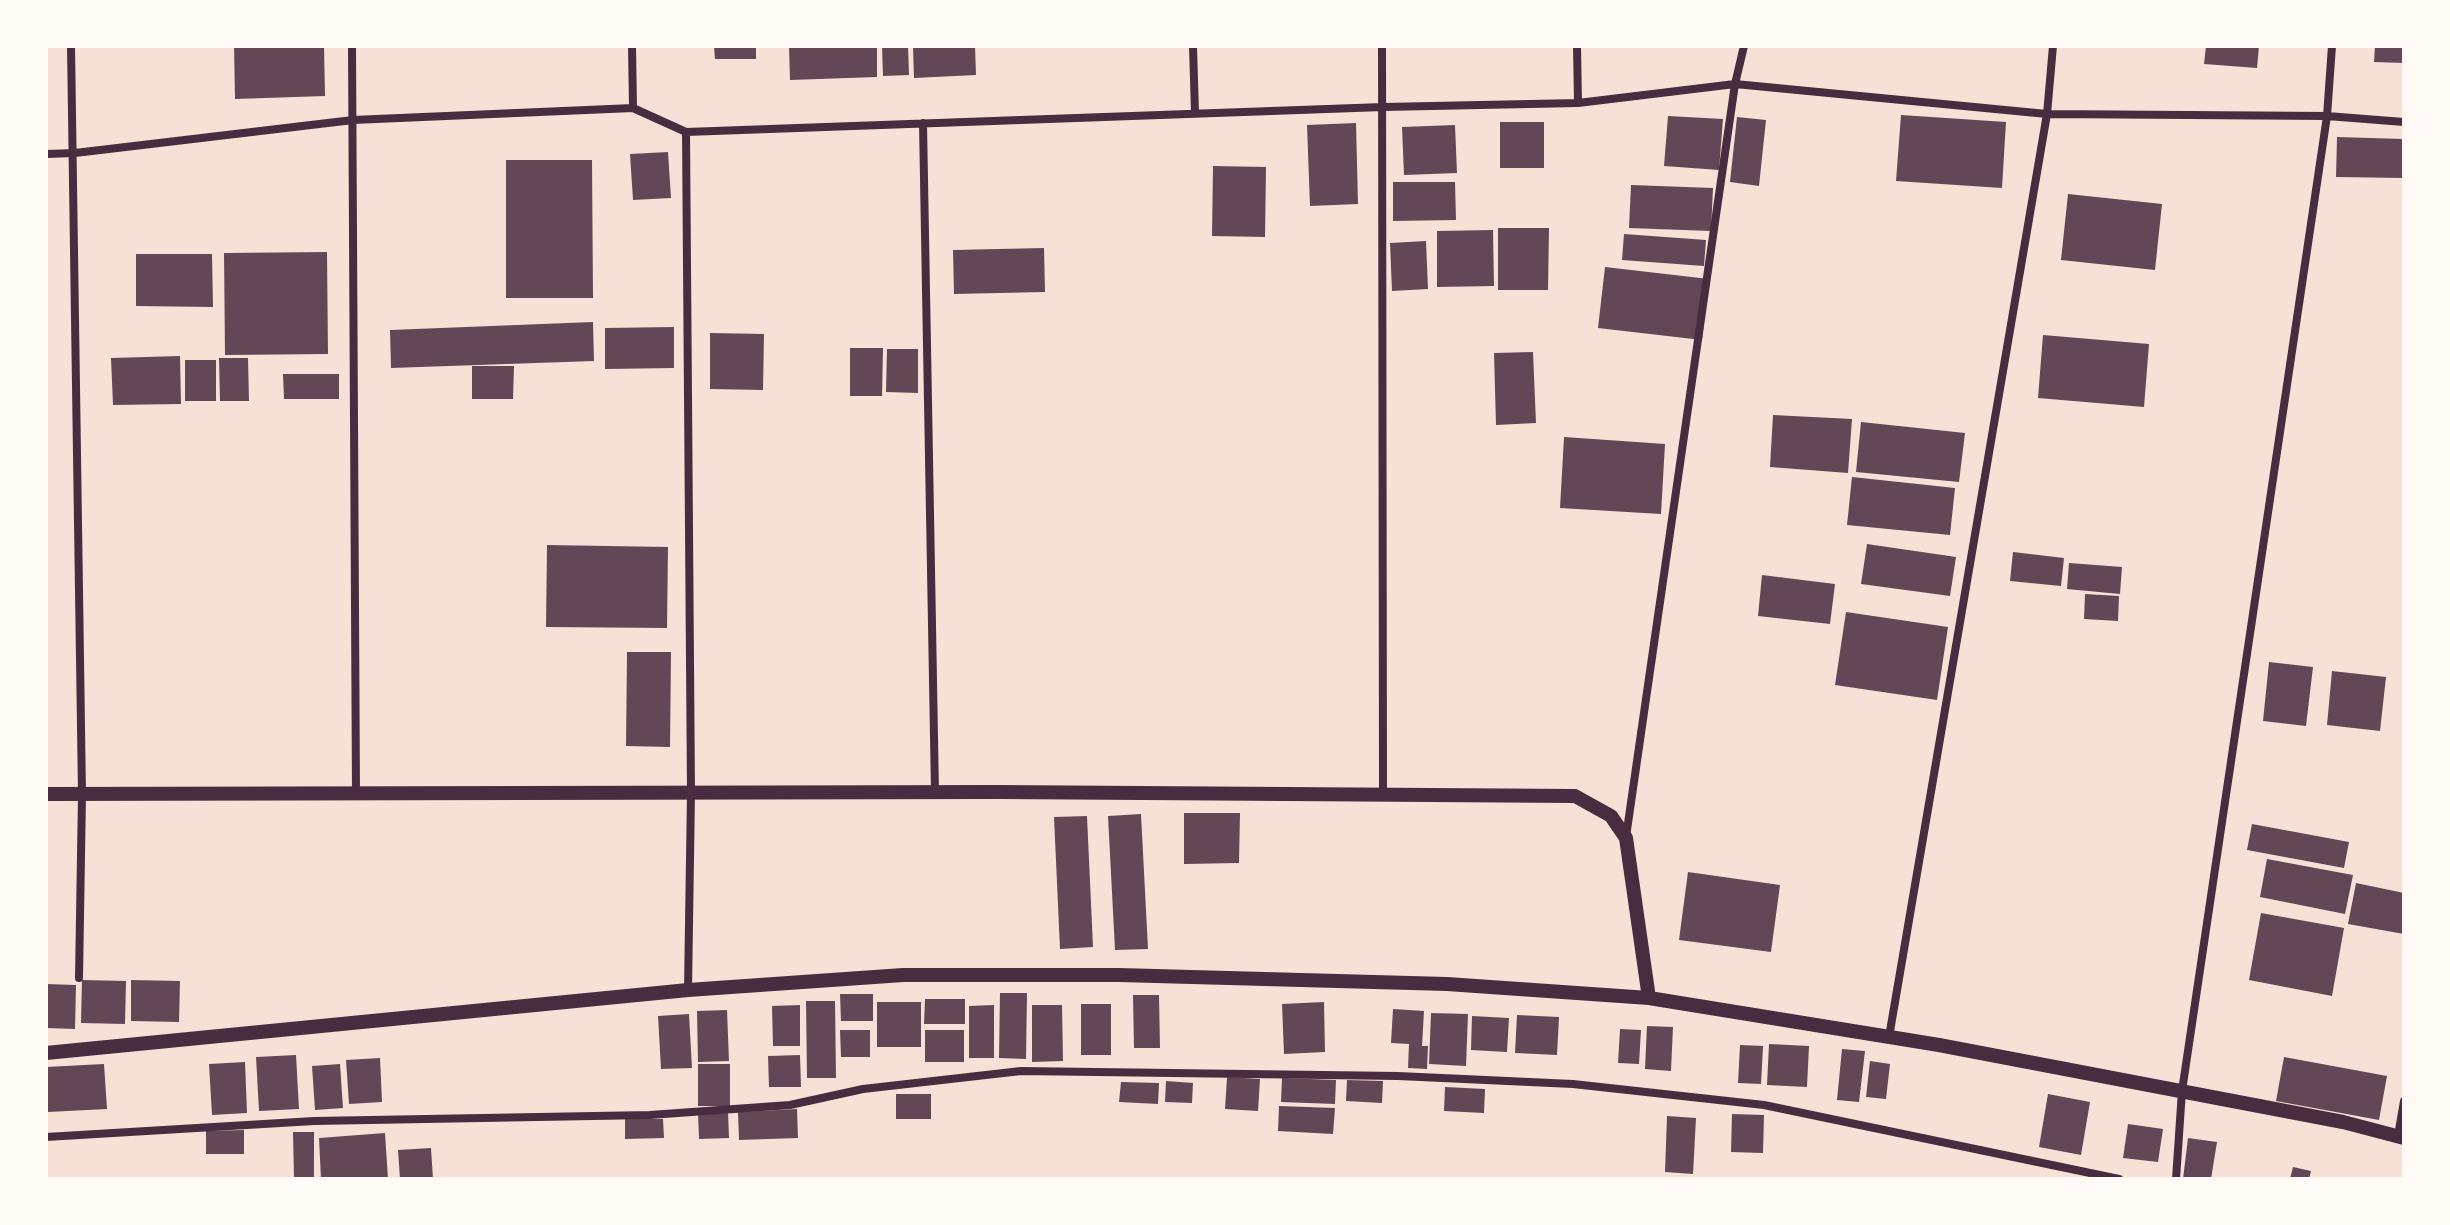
<!DOCTYPE html>
<style>
body{margin:0}
#map{position:relative;width:2450px;height:1225px;overflow:hidden;background:#f7e1d7;font-family:"DM Sans",sans-serif}
canvas{display:block}
.frame{position:absolute;inset:0;border:48px solid #fffaf5;pointer-events:none}
</style>
<div id="map">
<canvas width="2450" height="1225"></canvas>
<div class="frame"></div>
</div>
<script>
const ctx = document.querySelector('canvas').getContext('2d');
ctx.lineJoin = 'round';
function paint(path, color) { ctx.fillStyle = color; ctx.fill(path, 'evenodd'); }
const toPath = rows => new Path2D(rows.map(r => 'M' + r).join(''));
function stroke(path, color, width, dash) { ctx.strokeStyle = color; ctx.lineWidth = width; ctx.lineCap = dash ? 'butt' : 'round'; ctx.setLineDash(dash || []); ctx.stroke(path); }
paint(toPath([
 [234,46,324,46,325,96,235,99],
 [714,46,756,46,756,59,715,59],
 [789,46,877,46,877,77,790,80],
 [882,46,908,46,909,75,883,76],
 [913,46,975,46,976,75,914,78],
 [2206,46,2259,46,2257,68,2204,64],
 [2375,46,2404,46,2404,63,2374,62],
 [1901,115,2006,122,2002,188,1896,181],
 [1668,116,1723,119,1719,170,1664,166],
 [1737,117,1766,120,1759,186,1730,182],
 [1500,122,1544,122,1544,168,1500,168],
 [1356,123,1358,204,1310,206,1307,125],
 [1455,125,1457,173,1404,175,1402,127],
 [2337,137,2404,139,2404,178,2336,177],
 [668,152,671,198,633,200,630,154],
 [506,160,592,160,593,298,506,298],
 [1213,166,1266,167,1265,237,1212,236],
 [1393,182,1455,182,1456,220,1393,221],
 [1631,185,1713,188,1711,231,1629,228],
 [2068,194,2162,204,2155,270,2061,260],
 [1498,228,1549,228,1548,290,1498,290],
 [1493,230,1494,286,1437,287,1437,231],
 [1624,234,1706,240,1704,266,1622,260],
 [1426,241,1428,289,1392,291,1390,243],
 [1044,248,1045,292,954,294,953,250],
 [327,252,328,354,225,355,224,253],
 [136,254,212,254,213,307,136,306],
 [1605,267,1709,279,1702,340,1598,328],
 [593,322,594,361,391,368,390,330],
 [674,327,674,368,605,369,605,328],
 [710,333,764,334,763,390,710,389],
 [2043,335,2149,344,2144,407,2038,398],
 [850,348,883,348,882,396,850,396],
 [887,349,918,349,918,393,886,392],
 [1533,352,1536,423,1496,425,1494,353],
 [180,356,181,404,113,405,111,358],
 [219,358,248,358,249,401,220,401],
 [185,360,216,360,216,401,185,401],
 [472,366,514,366,513,399,472,399],
 [283,374,339,374,339,399,284,399],
 [1773,415,1852,419,1848,473,1770,467],
 [1861,422,1965,433,1959,482,1856,472],
 [1564,437,1665,444,1661,514,1560,508],
 [1852,477,1955,488,1950,535,1847,525],
 [1867,544,1956,557,1950,596,1861,584],
 [547,545,668,547,667,628,546,627],
 [2013,552,2064,558,2061,586,2010,581],
 [2069,563,2122,567,2120,594,2067,589],
 [1762,575,1835,584,1830,624,1758,616],
 [2085,594,2119,596,2118,621,2084,619],
 [1846,612,1948,627,1937,700,1835,685],
 [627,652,671,652,670,747,626,746],
 [2269,662,2313,667,2306,726,2263,721],
 [2332,671,2386,677,2380,731,2327,725],
 [1184,813,1240,813,1239,863,1184,864],
 [1141,814,1148,949,1115,950,1108,816],
 [1087,816,1093,947,1060,949,1054,817],
 [2252,824,2349,842,2344,868,2247,850],
 [2267,859,2353,875,2345,914,2260,897],
 [1688,872,1780,885,1771,952,1679,940],
 [2356,883,2404,893,2404,934,2348,924],
 [2261,913,2344,928,2332,996,2249,980],
 [82,980,126,981,125,1024,81,1023],
 [131,980,180,981,179,1022,131,1021],
 [46,984,76,985,75,1029,46,1028],
 [1000,993,1027,993,1026,1059,999,1058],
 [840,994,873,994,873,1021,841,1021],
 [1133,995,1159,995,1160,1048,1134,1048],
 [925,999,965,999,965,1024,924,1024],
 [806,1001,835,1001,836,1078,807,1078],
 [877,1002,921,1002,921,1047,877,1047],
 [1324,1002,1325,1052,1284,1054,1282,1004],
 [1081,1004,1111,1004,1111,1055,1081,1055],
 [800,1005,800,1046,773,1046,772,1006],
 [994,1005,994,1058,969,1058,969,1006],
 [1032,1005,1062,1005,1063,1061,1032,1062],
 [1393,1009,1424,1011,1422,1046,1428,1046,1427,1069,1408,1068,1409,1044,1391,1043],
 [727,1010,729,1061,698,1062,697,1011],
 [1431,1013,1468,1014,1466,1066,1429,1064],
 [689,1014,692,1068,661,1069,658,1016],
 [1517,1015,1559,1017,1557,1055,1515,1053],
 [1472,1016,1509,1018,1507,1052,1471,1050],
 [1647,1026,1673,1027,1671,1071,1645,1069],
 [1620,1029,1641,1030,1639,1064,1618,1063],
 [840,1030,870,1030,870,1057,841,1057],
 [925,1030,964,1030,964,1062,925,1062],
 [1769,1044,1809,1046,1807,1087,1767,1085],
 [1740,1045,1763,1046,1761,1084,1738,1083],
 [1842,1049,1865,1051,1859,1102,1837,1100],
 [296,1055,299,1109,259,1111,256,1057],
 [800,1055,801,1087,769,1087,768,1056],
 [2284,1057,2387,1076,2379,1120,2276,1101],
 [380,1058,382,1102,349,1104,346,1060],
 [1870,1061,1890,1064,1886,1099,1866,1097],
 [245,1062,247,1113,212,1115,209,1064],
 [104,1064,107,1109,48,1112,46,1067],
 [340,1064,343,1108,315,1110,312,1066],
 [698,1064,730,1064,730,1106,698,1106],
 [1227,1077,1260,1079,1258,1111,1225,1109],
 [1282,1078,1336,1080,1335,1104,1281,1102],
 [1347,1080,1383,1081,1382,1103,1346,1101],
 [1166,1081,1193,1083,1192,1103,1165,1102],
 [1121,1082,1159,1083,1158,1104,1119,1102],
 [1445,1087,1485,1089,1484,1113,1444,1111],
 [896,1094,931,1094,931,1119,896,1119],
 [2048,1094,2090,1102,2081,1155,2039,1147],
 [1279,1106,1335,1108,1333,1134,1278,1131],
 [797,1109,798,1138,739,1140,738,1112],
 [698,1112,728,1112,729,1138,699,1139],
 [1732,1114,1764,1115,1763,1153,1731,1152],
 [1667,1116,1696,1118,1693,1174,1665,1172],
 [625,1119,663,1119,664,1138,625,1139],
 [2128,1124,2163,1129,2158,1162,2123,1158],
 [244,1130,244,1154,206,1154,206,1131],
 [293,1132,314,1132,314,1179,294,1179],
 [385,1133,388,1179,321,1179,319,1138],
 [2188,1138,2217,1142,2211,1179,2183,1179],
 [431,1148,433,1179,400,1179,398,1150],
 [2293,1167,2311,1171,2309,1179,2290,1179]
]), '#644757');
stroke(toPath([
 [71,46,82,794,79,978],
 [352,46,356,793],
 [632,46,633,108],
 [1193,46,1195,113],
 [1382,46,1383,795],
 [1577,46,1578,103],
 [923,123,935,792],
 [686,132,691,793,688,990],
 [46,154,75,153,353,120,633,108,686,132,1383,107,1578,103,1735,84,2047,114,2327,116,2404,122],
 [1626,837,1735,84,1744,46],
 [1889,1037,2047,114,2053,46],
 [2398,1136,2404,1101],
 [46,1137,314,1121,650,1115,790,1105,863,1089,1021,1071,1398,1076,1573,1084,1764,1105,2119,1179],
 [2176,1179,2182,1091,2327,116,2332,46]
]), '#4a2c40', 8);
stroke(toPath([
 [46,794,997,792,1575,796,1611,816,1626,838,1649,998],
 [46,1053,688,990,903,975,1119,975,1447,984,1649,998,1939,1045,2343,1122,2404,1138]
]), '#4a2c40', 14);
</script>
